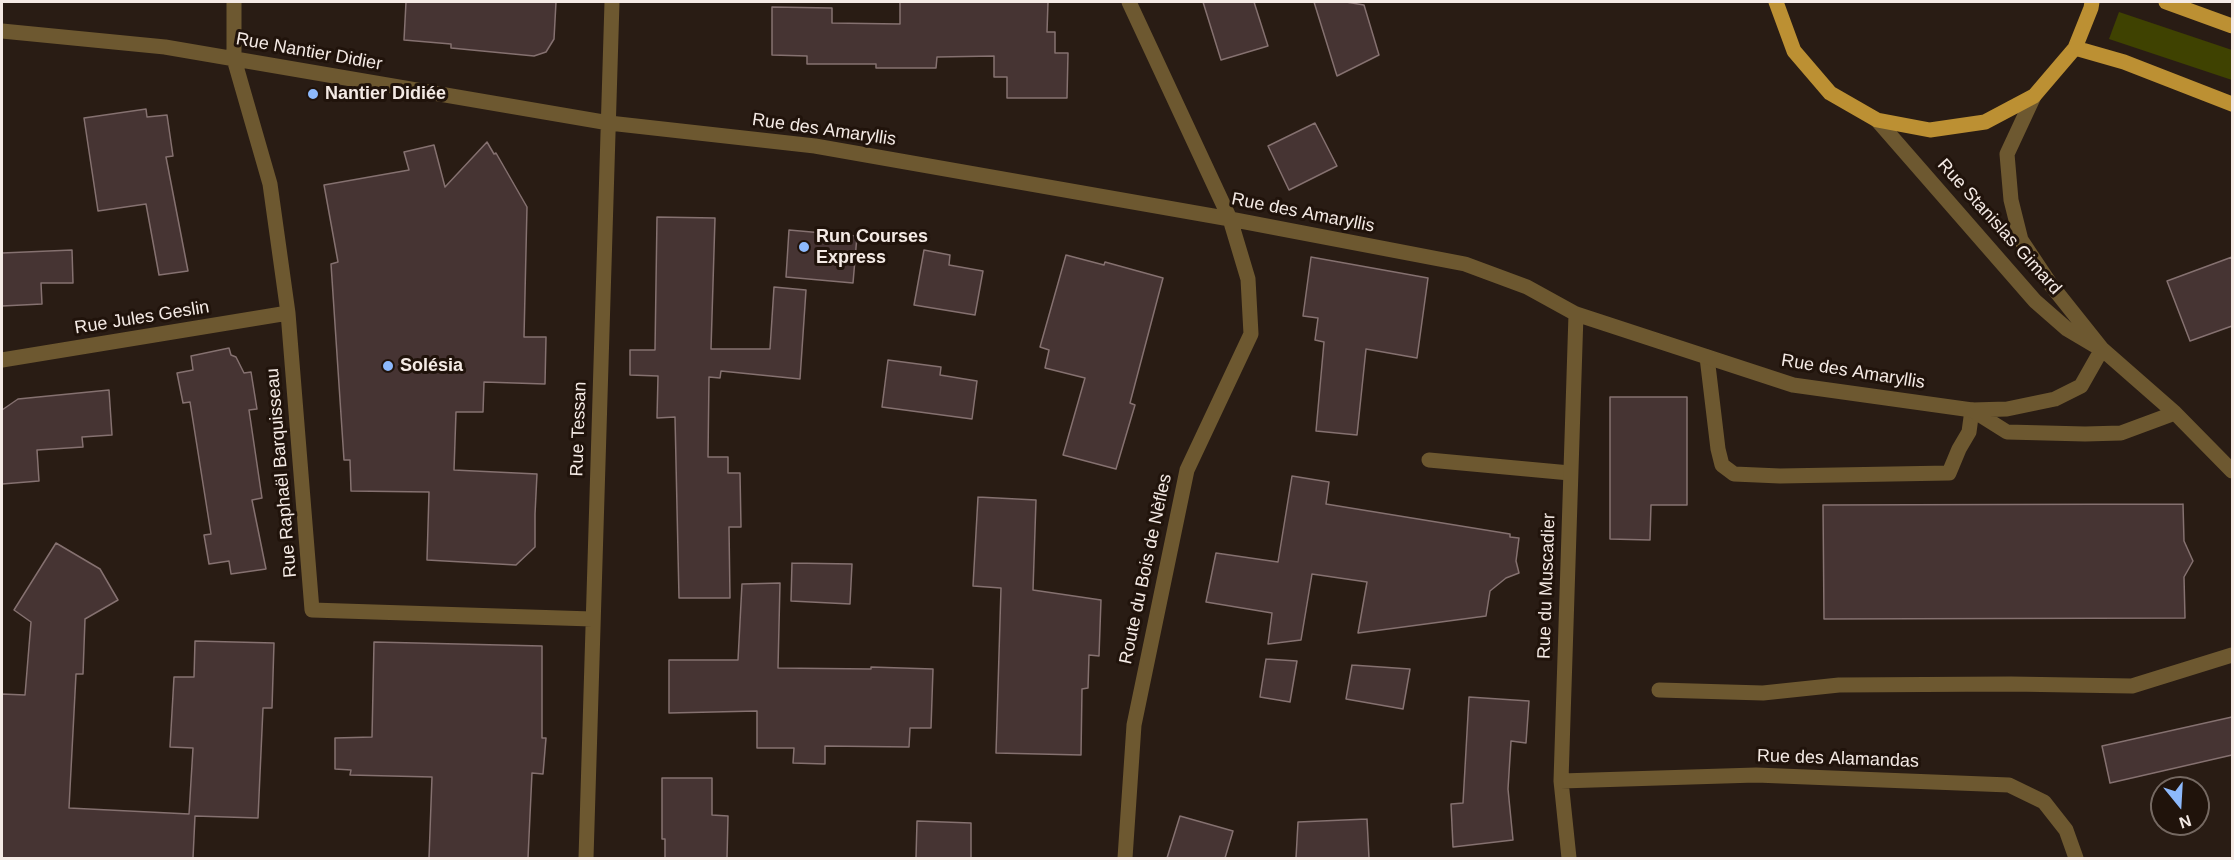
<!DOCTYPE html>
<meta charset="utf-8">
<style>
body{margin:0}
#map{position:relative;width:2234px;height:860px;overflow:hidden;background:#291c14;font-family:Arial,sans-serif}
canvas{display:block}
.frame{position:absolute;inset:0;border:3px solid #f4eae5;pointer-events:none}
.north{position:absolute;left:2150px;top:776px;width:60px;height:60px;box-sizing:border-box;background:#20130b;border:2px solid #756962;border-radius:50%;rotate:162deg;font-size:16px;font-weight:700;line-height:24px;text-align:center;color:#f4eae5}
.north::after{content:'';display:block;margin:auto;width:21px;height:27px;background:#8db9fc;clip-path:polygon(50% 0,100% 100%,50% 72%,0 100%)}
</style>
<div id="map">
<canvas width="2234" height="860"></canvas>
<div class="frame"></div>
<div class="north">N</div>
</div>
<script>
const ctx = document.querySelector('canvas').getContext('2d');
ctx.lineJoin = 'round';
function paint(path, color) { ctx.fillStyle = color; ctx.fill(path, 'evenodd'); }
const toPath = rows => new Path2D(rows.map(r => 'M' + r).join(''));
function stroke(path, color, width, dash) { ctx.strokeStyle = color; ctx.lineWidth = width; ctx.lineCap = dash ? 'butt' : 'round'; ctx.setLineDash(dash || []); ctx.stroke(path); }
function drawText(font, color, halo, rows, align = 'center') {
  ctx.font = font + ' Arial,sans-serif'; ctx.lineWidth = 6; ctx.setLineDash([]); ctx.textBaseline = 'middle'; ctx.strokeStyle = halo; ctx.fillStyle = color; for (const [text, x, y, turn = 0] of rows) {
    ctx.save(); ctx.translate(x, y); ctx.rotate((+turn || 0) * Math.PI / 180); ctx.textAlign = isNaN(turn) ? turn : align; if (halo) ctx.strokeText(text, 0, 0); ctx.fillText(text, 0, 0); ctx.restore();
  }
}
paint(toPath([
 [2119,12,2232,50,2232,80,2109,39]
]), '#3f4201');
const building = toPath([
 [406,2,556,2,554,39,546,52,534,56,451,48,451,44,404,40,406,2],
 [900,2,1048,2,1047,32,1055,32,1055,53,1068,53,1067,98,1007,98,1007,77,994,77,994,56,937,57,936,68,876,68,876,64,807,64,807,56,772,55,772,7,832,8,832,23,900,24,900,2],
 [1203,2,1254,2,1268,46,1221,60,1203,2],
 [1314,2,1346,2,1364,5,1379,55,1337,76,1314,2],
 [146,109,147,117,167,115,173,156,166,157,188,271,159,275,146,204,98,211,84,118,146,109],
 [1315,123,1337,166,1289,190,1268,146,1315,123],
 [487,142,494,154,496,153,527,207,524,337,546,337,545,384,484,382,483,412,456,412,454,470,537,474,535,514,535,547,516,565,427,560,429,492,351,491,350,460,344,460,331,264,338,262,324,185,409,170,404,152,434,145,445,187,487,142],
 [657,217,715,218,711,349,770,349,774,287,806,290,800,379,721,371,720,378,709,377,708,457,728,457,728,473,740,473,741,527,729,527,730,598,679,598,675,417,657,418,658,376,630,375,630,350,655,350,657,217],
 [789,230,857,236,853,283,786,277,789,230],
 [72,250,73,283,41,283,42,304,2,306,2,253,72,250],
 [924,250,950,255,949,265,983,271,975,315,914,305,924,250],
 [1066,255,1104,265,1105,262,1163,278,1130,403,1135,405,1116,469,1063,455,1085,378,1045,368,1049,350,1040,347,1066,255],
 [1311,257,1428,278,1417,358,1366,349,1357,435,1316,431,1324,342,1315,340,1318,318,1303,316,1311,257],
 [2232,257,2232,326,2190,341,2167,281,2232,257],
 [229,348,231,355,236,357,244,373,251,372,257,409,249,410,262,498,252,500,266,569,231,574,229,561,209,564,204,535,211,534,190,402,183,403,177,373,193,370,191,356,229,348],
 [888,360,941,367,940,375,977,381,972,419,882,407,888,360],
 [109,390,112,435,82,437,83,447,37,450,39,481,2,484,2,410,18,399,109,390],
 [1610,397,1687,397,1687,505,1651,505,1650,540,1610,539,1610,397],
 [1292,476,1329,482,1326,504,1510,534,1510,537,1519,538,1516,561,1519,573,1506,578,1490,591,1486,616,1358,633,1367,582,1312,574,1301,640,1268,644,1272,613,1206,602,1216,553,1278,562,1292,476],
 [978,497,1036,500,1033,590,1101,600,1099,656,1089,655,1088,688,1082,689,1081,755,996,753,1001,588,973,586,978,497],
 [2183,504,2184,541,2193,561,2184,577,2185,618,1824,619,1823,505,2183,504],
 [56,543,100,569,118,600,85,619,83,674,76,674,69,808,189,814,193,748,170,747,174,677,194,677,195,641,274,643,272,708,263,708,258,818,195,816,193,858,2,858,2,694,25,695,31,622,14,610,56,543],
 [792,563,852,564,850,604,791,601,792,563],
 [780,583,778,668,871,669,871,667,933,669,931,728,910,728,909,747,825,746,825,764,793,763,794,748,757,748,757,711,669,713,669,660,738,660,742,584,780,583],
 [374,642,542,646,542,738,546,738,543,774,532,773,528,858,429,858,432,777,350,775,351,770,335,769,335,738,372,737,374,642],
 [1266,659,1297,661,1290,702,1260,697,1266,659],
 [1352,665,1410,669,1403,709,1346,699,1352,665],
 [1469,697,1529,701,1526,743,1511,741,1508,789,1513,840,1453,847,1451,804,1463,803,1469,697],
 [2232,717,2232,755,2110,783,2102,746,2232,717],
 [662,778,712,778,712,815,728,816,727,858,665,858,665,839,662,839,662,778],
 [1180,816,1233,831,1225,858,1167,858,1180,816],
 [1367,819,1369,858,1296,858,1298,822,1367,819],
 [917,821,971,823,971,858,916,858,917,821]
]);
paint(building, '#463433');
stroke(building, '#857170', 1.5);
stroke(toPath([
 [1707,357,1718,449,1722,465,1734,474,1780,476,1949,473,1959,449,1969,432,1972,410],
 [1429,460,1570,473],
 [1659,690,1763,693,1839,685,2011,684,2132,686,2232,655]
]), '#6d5830', 15);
stroke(toPath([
 [234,2,234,59,270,184,288,313,312,610,592,619],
 [2,31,165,47,609,123,815,146,1230,219,1465,264,1527,287,1576,314,1793,385,1972,410,2007,409,2055,399,2081,386,2102,349],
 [2034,96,2007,154,2011,200,2021,240,2051,285,2102,349,2175,413,2232,471],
 [1877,120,2035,301,2067,329,2094,345],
 [2,360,288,313],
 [1972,410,2007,432,2085,434,2121,433,2175,413],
 [1561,781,1756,775,2009,785,2044,802,2066,830,2076,858],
 [586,858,612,2],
 [1125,858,1134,725,1187,470,1251,334,1248,279,1230,219,1129,2],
 [1569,858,1561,781,1576,314]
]), '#6d5830', 15);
stroke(toPath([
 [1776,2,1794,51,1830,93,1877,120,1930,130,1985,122,2034,96,2075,48,2091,8,2092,2],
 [2166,2,2232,26],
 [2075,48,2124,62,2232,104]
]), '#bc9033', 15);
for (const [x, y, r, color] of [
 [313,94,6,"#8db9fc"],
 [804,247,6,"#8db9fc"],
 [388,366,6,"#8db9fc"]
]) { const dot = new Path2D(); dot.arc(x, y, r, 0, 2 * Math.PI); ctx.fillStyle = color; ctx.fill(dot); stroke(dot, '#20130b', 2); }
drawText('18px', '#f4eae5', '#20130b', [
 ["Rue Nantier Didier",309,52,10],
 ["Rue des Amaryllis",824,130,8],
 ["Rue des Amaryllis",1303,213,11],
 ["Rue Stanislas Gimard",1999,227,48],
 ["Rue Jules Geslin",142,318,-9],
 ["Rue des Amaryllis",1853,372,9],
 ["Rue Tessan",579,429,-88],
 ["Rue Raphaël Barquisseau",282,473,-95],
 ["Route du Bois de Nèfles",1146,569,-78],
 ["Rue du Muscadier",1547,586,-88],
 ["Rue des Alamandas",1838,759,2]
]);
drawText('bold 18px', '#f4eae5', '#20130b', [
 ["Nantier Didiée",325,94],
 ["Run Courses",816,237],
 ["Express",816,258],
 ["Solésia",400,366]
], 'left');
</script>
